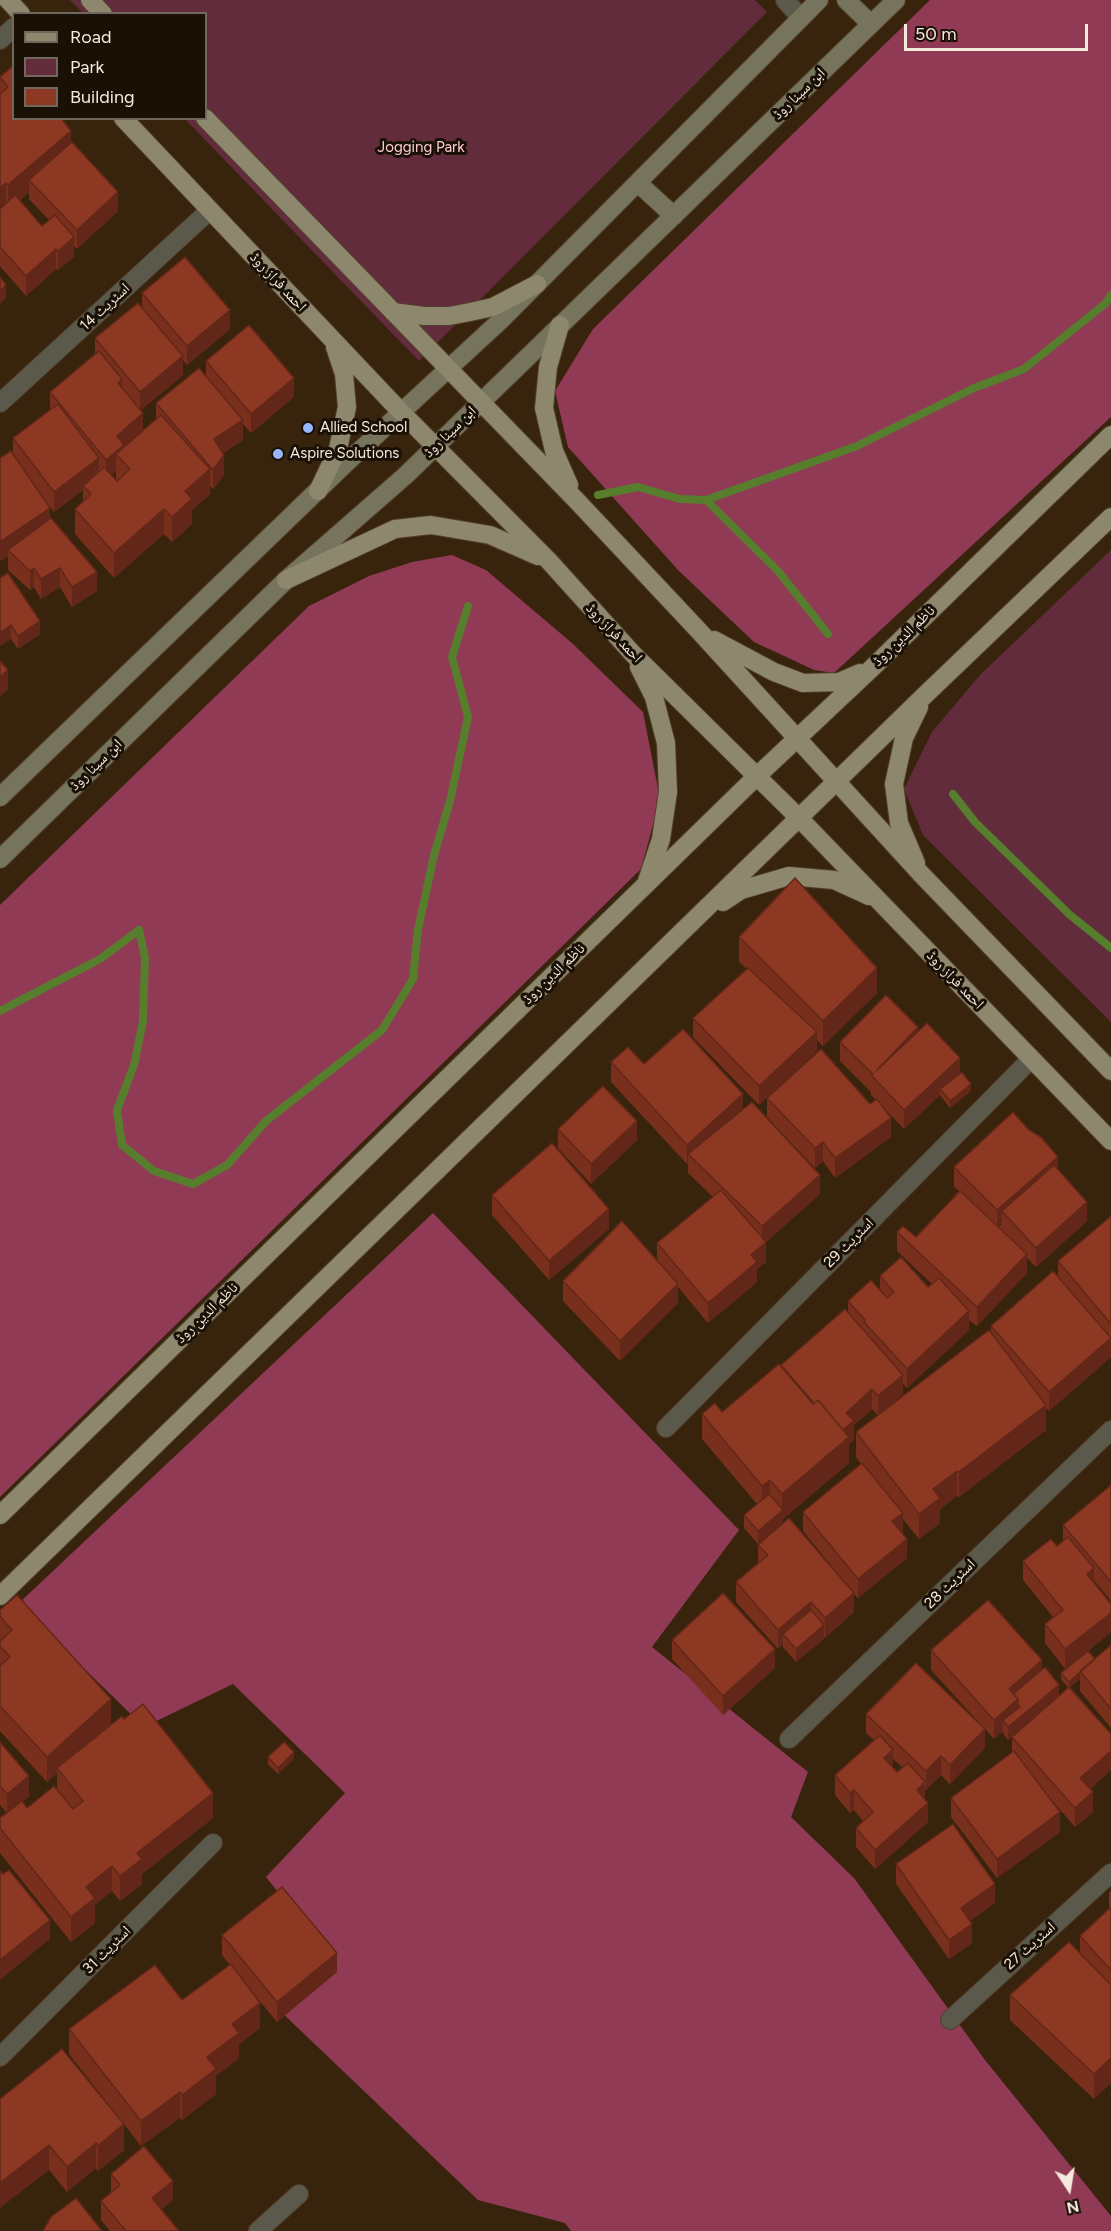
<!DOCTYPE html>
<meta charset="utf-8">
<style>
body{margin:0}
#map{position:relative;width:1111px;height:2231px;overflow:hidden;background:#38240d;font-family:Figtree,sans-serif}
canvas{display:block}
.legend{position:absolute;left:12px;top:12px;width:195px;height:108px;box-sizing:border-box;background:#191006;border:2px solid #72675c;margin:0;padding:8px 10px;list-style:none;font-size:18px;color:#f7e9dc}
.legend li{display:flex;align-items:center;gap:12px;height:30px}
.legend b{width:30px;border:2px solid #72675c}
.north{position:absolute;left:1039px;top:2159px;width:60px;height:60px;-webkit-text-stroke:4px #191006;paint-order:stroke;rotate:168deg;font-size:16px;font-weight:700;line-height:24px;text-align:center;color:#f7e9dc}
.north::after{content:'';display:block;margin:auto;width:21px;height:27px;background:#f7e9dc;clip-path:polygon(50% 0,100% 100%,50% 72%,0 100%)}
.scale{position:absolute;left:904px;top:24px;width:184px;height:27px;box-sizing:border-box;border:3px solid #f7e9dc;border-top:0;padding-left:8px;font-size:18px;line-height:21px;white-space:nowrap;color:#f7e9dc;-webkit-text-stroke:4px #191006;paint-order:stroke}
</style>
<div id="map">
<canvas width="1111" height="2231"></canvas>
<ul class="legend">
<li><b style="height:8px;background:#8d886d"></b>Road</li>
<li><b style="height:16px;background:#622c3c"></b>Park</li>
<li><b style="height:16px;background:#8c3822"></b>Building</li>
</ul>
<div class="north">N</div>
<div class="scale">50 m</div>
</div>
<script>
const ctx = document.querySelector('canvas').getContext('2d');
ctx.lineJoin = 'round';
function paint(path, color) { ctx.fillStyle = color; ctx.fill(path, 'evenodd'); }
const toPath = rows => new Path2D(rows.map(r => 'M' + r).join(''));
function stroke(path, color, width, dash) { ctx.strokeStyle = color; ctx.lineWidth = width; ctx.lineCap = dash ? 'butt' : 'round'; ctx.setLineDash(dash || []); ctx.stroke(path); }
function drawText(font, color, halo, rows, align = 'center') {
  ctx.font = font + ' Figtree,"Noto Naskh Arabic",sans-serif'; ctx.lineWidth = 6; ctx.setLineDash([]); ctx.textBaseline = 'middle'; ctx.strokeStyle = halo; ctx.fillStyle = color; for (const [text, x, y, turn = 0] of rows) {
    ctx.save(); ctx.translate(x, y); ctx.rotate((+turn || 0) * Math.PI / 180); ctx.textAlign = isNaN(turn) ? turn : align; if (halo) ctx.strokeText(text, 0, 0); ctx.fillText(text, 0, 0); ctx.restore();
  }
}
paint(toPath([
 [70,0,755,0,767,12,419,361,185,119,206,118,206,14,83,13],
 [1111,550,1111,1022,923,835,904,789,932,732,981,674]
]), '#622c3c');
paint(toPath([
 [930,0,1111,0,1111,417,834,673,814,670,754,642,678,570,568,447,555,391,593,329],
 [452,555,486,570,573,644,643,712,660,799,641,869,0,1497,0,905,309,606,369,576,412,562],
 [433,1213,739,1530,652,1647,808,1772,791,1817,854,1878,985,2060,1111,2216,1111,2231,571,2231,565,2223,478,2200,276,2007,324,1950,266,1877,345,1793,233,1684,144,1727,18,1604]
]), '#913a55');
stroke(toPath([
 [598,495,638,487,680,499,706,500,857,446,974,388,1024,369,1106,303,1111,295],
 [706,500,778,571,828,634],
 [953,794,975,822,1070,915,1111,948],
 [0,1011,100,959,139,930,145,958,143,1021,134,1065,117,1110,122,1145,154,1171,193,1184,227,1165,266,1121,382,1030,413,979,418,930,434,855,450,801,468,717,452,657,468,606]
]), '#567e2c', 8);
const minor = toPath([
 [0,40,14,27],
 [0,403,210,210],
 [666,1428,1031,1059],
 [789,1739,1111,1430],
 [950,2020,1111,1873],
 [0,2057,213,1843],
 [258,2231,299,2194]
]);
const tertiary = toPath([
 [785,0,801,18]
]);
const secondary = toPath([
 [846,0,871,24],
 [638,183,674,216],
 [0,797,344,465,500,321,819,0],
 [0,859,286,580,406,475,896,0]
]);
const primary = toPath([
 [8,0,21,14],
 [90,0,103,14],
 [123,118,401,412,548,560,633,654,799,818,1111,1141],
 [205,118,577,501,699,631,921,874,1111,1071],
 [393,312,424,316,449,316,470,312,493,307,537,284],
 [560,325,548,367,544,408,554,451,569,485],
 [318,491,338,449,347,407,344,374,335,347],
 [286,580,395,529,431,525,490,535,538,556],
 [714,640,774,672,803,683,839,682,860,673],
 [639,667,654,697,666,743,668,792,661,839,647,881],
 [916,863,899,823,894,784,904,738,919,707],
 [723,902,741,890,789,876,834,880,869,896],
 [0,1515,757,776,872,668,1111,435],
 [0,1596,925,695,1111,517]
]);
stroke(minor, '#53402a', 20);
stroke(tertiary, '#53402a', 20);
stroke(secondary, '#53402a', 20);
stroke(primary, '#53402a', 20);
stroke(minor, '#5b594c', 18);
stroke(tertiary, '#5b594c', 18);
stroke(secondary, '#77745e', 18);
stroke(primary, '#8d886d', 18);
paint(toPath([
 [0,77,71,143,118,211,77,249,74,246,74,257,58,270,56,269,26,296,0,266],
 [29,192,29,199,49,220,42,226,20,200],
 [142,293,230,329,187,365,183,360,183,375,141,410,143,430,156,419,156,403,206,377,206,361,294,397,251,433,243,424,243,440,223,453,224,475,213,489,210,486,210,494,192,510,192,524,172,542,164,534,114,578,75,534,75,509,83,501,83,490,54,512,41,495,50,518,97,591,72,607,60,587,41,599,34,587,30,590,8,570,8,556,0,561,0,458,13,454,13,438,50,410,50,392,95,355,95,338,142,308],
 [116,471,116,479,117,481,111,475],
 [0,578,40,634,18,649,11,639],
 [739,937,877,993,823,1046,817,1040,817,1051,759,1105,693,1037,693,1018,747,969,739,962],
 [918,1032,960,1074,971,1091,950,1108,940,1095,904,1129,883,1107,891,1137,835,1178,823,1161,815,1168,767,1117,767,1098,870,1104,876,1100,871,1095,871,1092,840,1061,840,1042],
 [611,1062,644,1064,743,1110,820,1194,766,1242,766,1262,757,1269,757,1282,708,1323,678,1287,678,1303,620,1361,563,1301,563,1281,657,1261,657,1243,713,1197,688,1173,688,1163,687,1164,611,1082],
 [558,1129,637,1140,591,1184,558,1148],
 [954,1167,1058,1170,1087,1221,1036,1267,1027,1258,1027,1273,977,1326,969,1320,969,1330,907,1388,903,1384,903,1394,885,1410,991,1333,991,1326,1058,1276,1058,1261,1111,1216,1111,1357,1049,1411,1046,1408,1046,1430,959,1497,957,1496,940,1509,940,1523,919,1539,903,1519,903,1532,902,1533,907,1558,858,1598,854,1594,854,1612,825,1638,824,1636,824,1639,796,1662,783,1647,783,1645,778,1649,736,1602,736,1582,758,1563,758,1544,744,1528,744,1515,757,1504,702,1439,702,1414,722,1412,848,1312,848,1301,880,1290,880,1276,928,1287,932,1284,897,1251,897,1232,916,1237,959,1191,954,1187],
 [872,1409,878,1415,856,1432,856,1457,861,1464,803,1512,803,1531,834,1569,783,1523,783,1519,849,1463,849,1444,854,1440,854,1425],
 [492,1195,609,1229,549,1280,492,1215],
 [1111,1485,1111,1601,1094,1580,1111,1632,1088,1651,1095,1659,1111,1645,1111,1728,1080,1691,1080,1679,1070,1687,1111,1734,1111,1770,1090,1789,1093,1812,1075,1827,1049,1797,1060,1832,997,1878,951,1817,951,1798,1012,1752,1012,1737,1017,1732,1008,1740,1003,1733,1003,1731,994,1739,931,1670,931,1650,1042,1670,1059,1695,1068,1688,1061,1679,1061,1673,1065,1669,1045,1643,1045,1624,1053,1617,1023,1580,1023,1561,1057,1546,1063,1541,1063,1525],
 [0,1610,111,1724,213,1818,142,1874,142,1884,120,1901,112,1891,95,1905,95,1923,71,1942,0,1853,0,1818,7,1813,0,1805,0,1742,29,1796,22,1802,27,1808,57,1789,57,1773,47,1782,0,1731],
 [672,1640,775,1668,723,1715,672,1659],
 [866,1714,985,1748,950,1784,941,1775,926,1790,925,1790,925,1799,928,1822,875,1869,856,1847,856,1828,863,1821,854,1810,850,1813,835,1795,835,1775,874,1740,866,1733],
 [893,1759,902,1767,897,1772,893,1768],
 [268,1757,294,1759,278,1774,268,1764],
 [896,1864,995,1903,970,1921,972,1943,949,1959,896,1884],
 [1111,1891,1111,2083,1094,2099,1010,2020,1010,1995,1080,1953,1080,1936,1109,1908,1109,1892],
 [222,1935,337,1972,277,2022,239,1976,260,2028,239,2044,239,2058,216,2076,216,2094,182,2120,180,2118,141,2146,69,2054,69,2029,182,2000,230,1965,222,1955],
 [0,2099,124,2150,98,2171,96,2168,67,2192,49,2170],
 [111,2174,173,2200,161,2210,179,2231,110,2231,101,2220,101,2201,111,2192]
]), '#78301d');
paint(toPath([
 [71,131,71,156,29,180,29,192,8,210,8,185],
 [6,183,6,208,0,213,0,188],
 [118,192,118,211,77,249,77,230],
 [74,237,74,257,58,270,58,251],
 [56,249,56,269,26,296,26,276],
 [6,285,6,298,0,304,0,291],
 [230,310,230,329,187,365,187,346],
 [183,356,183,375,140,411,140,392],
 [294,378,294,397,251,433,251,414],
 [122,379,122,398,118,383],
 [143,413,143,432,116,454,116,471,106,479,106,460,117,436],
 [243,420,243,440,214,458,214,439],
 [224,455,224,475,213,489,213,470],
 [99,458,99,478,83,486,83,490,54,512,54,492],
 [210,469,210,494,192,510,192,524,172,542,172,517,185,491],
 [50,508,50,527,8,550,8,556,0,561,0,542],
 [164,509,164,534,114,578,114,553],
 [34,568,34,587,30,590,30,571],
 [60,568,60,587,41,599,41,579],
 [97,572,97,591,72,607,72,587],
 [40,621,40,634,18,649,18,636],
 [11,625,11,639,0,646,0,633],
 [8,670,8,690,0,696,0,677],
 [877,968,877,993,823,1046,823,1021],
 [918,1027,918,1046,876,1071],
 [817,1032,817,1051,759,1105,759,1086],
 [960,1058,960,1078,940,1089,940,1095,904,1129,904,1110],
 [971,1084,971,1091,950,1108,950,1101],
 [743,1094,743,1114,688,1154,688,1163,687,1164,687,1145],
 [891,1118,891,1137,835,1178,835,1158],
 [637,1121,637,1140,591,1184,591,1164],
 [823,1142,823,1161,815,1168,815,1148],
 [1058,1157,1058,1176,1002,1211,1002,1225,997,1229,997,1210],
 [820,1175,820,1194,762,1245,762,1226],
 [1087,1202,1087,1221,1036,1267,1036,1248],
 [609,1209,609,1229,549,1280,549,1261],
 [766,1242,766,1262,757,1269,757,1282,708,1323,708,1303,751,1255],
 [1027,1254,1027,1273,977,1326,977,1307],
 [678,1284,678,1303,620,1361,620,1341],
 [969,1311,969,1330,907,1388,907,1369],
 [1111,1338,1111,1357,1049,1411,1049,1392],
 [903,1375,903,1394,878,1415,878,1396],
 [872,1389,872,1409,854,1425,854,1440,849,1444,849,1463,783,1519,783,1524,758,1544,758,1531,782,1511,782,1494,846,1413],
 [1046,1405,1046,1430,959,1497,959,1472],
 [957,1471,957,1496,940,1509,940,1523,919,1539,919,1514,933,1489],
 [770,1480,770,1505,762,1511,762,1486],
 [903,1513,903,1532,892,1541,892,1521],
 [907,1539,907,1558,858,1598,858,1579],
 [1094,1568,1094,1587,1087,1574],
 [854,1593,854,1612,825,1638,825,1618],
 [811,1602,811,1621,783,1634,783,1645,778,1649,778,1630],
 [1111,1613,1111,1632,1065,1669,1065,1649],
 [824,1625,824,1639,796,1662,796,1649],
 [775,1649,775,1668,723,1715,723,1696],
 [1042,1660,1042,1679,1018,1701,1018,1718,1003,1720,1003,1731,994,1739,994,1720,1009,1689],
 [1080,1672,1080,1679,1069,1688,1069,1682],
 [1059,1685,1059,1698,1008,1740,1008,1727],
 [111,1699,111,1724,57,1768,57,1773,47,1782,47,1757],
 [985,1729,985,1748,950,1784,950,1765],
 [893,1750,893,1769,884,1758],
 [1111,1751,1111,1770,1080,1797,1080,1778],
 [294,1752,294,1759,278,1774,278,1768],
 [941,1756,941,1775,926,1790,926,1771],
 [29,1776,29,1796,7,1814,7,1794],
 [925,1782,925,1802,917,1790],
 [854,1790,854,1810,850,1813,850,1793],
 [1093,1792,1093,1812,1075,1827,1075,1808],
 [213,1793,213,1818,142,1874,142,1884,120,1901,120,1876,137,1853],
 [928,1803,928,1822,875,1869,875,1850],
 [1060,1812,1060,1832,997,1878,997,1859],
 [112,1866,112,1891,95,1905,95,1923,71,1942,71,1917,86,1887],
 [995,1884,995,1903,961,1927,961,1908],
 [50,1920,50,1939,0,1980,0,1960],
 [972,1924,972,1943,949,1959,949,1940],
 [337,1953,337,1972,277,2022,277,2002],
 [260,2003,260,2028,239,2044,239,2058,216,2076,216,2094,182,2120,182,2095,207,2057,232,2024],
 [1111,2058,1111,2083,1094,2099,1094,2074],
 [180,2092,180,2118,141,2146,141,2121],
 [124,2124,124,2150,98,2171,98,2146],
 [96,2143,96,2168,67,2192,67,2167],
 [49,2145,49,2170,0,2208,0,2183],
 [173,2181,173,2200,152,2218,152,2198]
]), '#622718');
const building = toPath([
 [14,65,14,118,61,118,71,131,8,185,6,183,0,188,0,94,8,87,0,77,14,65],
 [72,142,118,192,77,230,29,180,72,142],
 [15,195,42,226,55,215,74,237,58,251,56,249,26,276,0,247,0,209,15,195],
 [185,257,230,310,187,346,142,293,185,257],
 [0,277,6,285,0,291,0,277],
 [138,303,183,356,140,392,95,338,138,303],
 [249,325,294,378,251,414,206,361,249,325],
 [99,351,122,379,118,383,143,413,117,436,124,445,106,460,50,392,99,351],
 [199,368,243,420,214,439,224,455,213,470,156,403,199,368],
 [58,404,99,458,54,492,13,438,58,404],
 [161,415,210,469,185,491,192,499,172,517,164,509,114,553,75,509,91,494,83,486,104,467,117,481,130,469,116,454,161,415],
 [11,451,50,508,0,542,0,458,11,451],
 [51,518,97,572,72,587,60,568,41,579,34,568,30,571,8,550,51,518],
 [8,573,40,621,18,636,11,625,0,633,0,578,8,573],
 [0,661,8,670,0,677,0,661],
 [795,878,877,968,823,1021,739,937,795,878],
 [748,968,817,1032,759,1086,693,1018,748,968],
 [886,995,918,1027,876,1071,927,1023,960,1058,904,1110,871,1075,873,1074,840,1042,886,995],
 [683,1029,743,1094,687,1145,611,1062,628,1047,644,1064,683,1029],
 [821,1049,870,1104,877,1099,891,1118,835,1158,823,1142,815,1148,767,1098,821,1049],
 [962,1072,971,1084,950,1101,940,1089,962,1072],
 [603,1086,637,1121,591,1164,558,1129,603,1086],
 [752,1102,820,1175,762,1226,688,1154,752,1102],
 [1013,1112,1029,1130,1041,1137,1058,1157,997,1210,954,1167,1013,1112],
 [552,1143,609,1209,549,1261,492,1195,552,1143],
 [1054,1165,1087,1202,1036,1248,1002,1211,1054,1165],
 [721,1190,766,1242,751,1255,757,1262,708,1303,657,1243,721,1190],
 [960,1191,1027,1254,977,1307,897,1232,903,1226,916,1237,960,1191],
 [1111,1216,1111,1324,1058,1261,1111,1216],
 [622,1221,678,1284,620,1341,563,1281,622,1221],
 [901,1257,928,1287,939,1278,969,1311,907,1369,864,1322,865,1320,848,1301,871,1280,887,1298,894,1292,880,1276,901,1257],
 [1053,1271,1111,1338,1049,1392,991,1326,1053,1271],
 [845,1309,903,1375,878,1396,872,1389,846,1413,854,1421,843,1430,818,1400,814,1403,781,1365,845,1309],
 [989,1330,1046,1405,959,1472,957,1471,933,1489,940,1498,919,1514,856,1432,989,1330],
 [779,1364,813,1404,818,1400,849,1437,782,1494,770,1480,762,1486,702,1414,715,1403,722,1412,779,1364],
 [862,1463,903,1513,892,1521,907,1539,858,1579,803,1512,862,1463],
 [1111,1485,1111,1582,1063,1525,1111,1485],
 [769,1494,783,1510,758,1531,744,1515,769,1494],
 [789,1518,854,1593,825,1618,811,1602,778,1630,736,1582,768,1555,758,1545,789,1518],
 [1068,1537,1094,1568,1087,1574,1111,1604,1111,1613,1065,1649,1045,1624,1063,1610,1023,1561,1051,1539,1057,1546,1068,1537],
 [723,1593,775,1649,723,1696,672,1640,723,1593],
 [17,1595,111,1699,47,1757,0,1706,0,1666,10,1657,0,1646,0,1641,12,1630,0,1616,0,1610,17,1595],
 [988,1600,1042,1660,1009,1689,1018,1699,994,1720,931,1650,988,1600],
 [811,1610,824,1625,796,1649,783,1634,811,1610],
 [1111,1645,1111,1709,1080,1671,1111,1645],
 [1088,1651,1095,1659,1069,1682,1061,1673,1088,1651],
 [916,1663,985,1729,950,1765,941,1756,926,1771,866,1714,916,1663],
 [1045,1667,1059,1685,1008,1727,1003,1720,1020,1707,1018,1704,1018,1699,1013,1694,1045,1667],
 [1069,1687,1111,1734,1111,1751,1080,1778,1093,1792,1075,1808,1012,1737,1069,1687],
 [143,1704,213,1793,137,1853,142,1859,120,1876,112,1866,86,1887,95,1898,71,1917,0,1828,0,1818,22,1801,27,1808,54,1786,73,1809,83,1801,57,1768,122,1716,124,1719,143,1704],
 [880,1735,893,1750,884,1758,897,1772,908,1763,925,1782,917,1790,928,1803,875,1850,856,1828,873,1812,854,1790,850,1793,835,1775,880,1735],
 [0,1742,29,1776,7,1794,0,1786,0,1742],
 [284,1742,294,1752,278,1768,268,1757,284,1742],
 [1014,1751,1060,1812,997,1859,951,1798,1014,1751],
 [953,1824,995,1884,961,1908,972,1924,949,1940,896,1864,953,1824],
 [9,1870,50,1920,0,1960,0,1871,3,1874,9,1870],
 [282,1887,337,1953,277,2002,222,1935,282,1887],
 [1111,1907,1111,1970,1080,1936,1111,1907],
 [1069,1942,1111,1985,1111,2058,1094,2074,1010,1995,1069,1942],
 [231,1964,260,2003,232,2024,239,2033,207,2057,216,2069,182,2095,180,2092,141,2121,69,2029,155,1965,182,2000,231,1964],
 [62,2049,124,2124,98,2146,96,2143,67,2167,49,2145,0,2183,0,2099,62,2049],
 [144,2146,173,2181,152,2198,179,2231,126,2231,101,2201,120,2185,111,2174,144,2146],
 [76,2198,102,2231,43,2231,51,2217,76,2198]
]);
paint(building, '#8c3822');
stroke(building, '#622718', 1.5);
for (const [x, y, r, color] of [
 [308,428,6,"#98b6fd"],
 [278,454,6,"#98b6fd"]
]) { const dot = new Path2D(); dot.arc(x, y, r, 0, 2 * Math.PI); ctx.fillStyle = color; ctx.fill(dot); stroke(dot, '#191006', 2); }
drawText('15px', '#f7e9dc', '#191006', [
 ["ابن سینا روڈ",799,94,-44],
 ["احمد فراز روڈ",278,282,47],
 ["اسٹریٹ 14",105,307,-43],
 ["ابن سینا روڈ",450,432,-44],
 ["احمد فراز روڈ",614,633,47],
 ["ناظم الدین روڈ",904,636,-44],
 ["ابن سینا روڈ",96,765,-44],
 ["ناظم الدین روڈ",554,974,-44],
 ["احمد فراز روڈ",955,980,46],
 ["اسٹریٹ 29",849,1243,-45],
 ["ناظم الدین روڈ",207,1313,-44],
 ["اسٹریٹ 28",950,1584,-44],
 ["اسٹریٹ 27",1030,1946,-42],
 ["اسٹریٹ 31",107,1950,-45]
]);
drawText('15px', '#fecad6', '#191006', [
 ["Jogging Park",421,148]
]);
drawText('15px', '#f7e9dc', '#191006', [
 ["Allied School",320,428],
 ["Aspire Solutions",290,454]
], 'left');
</script>
